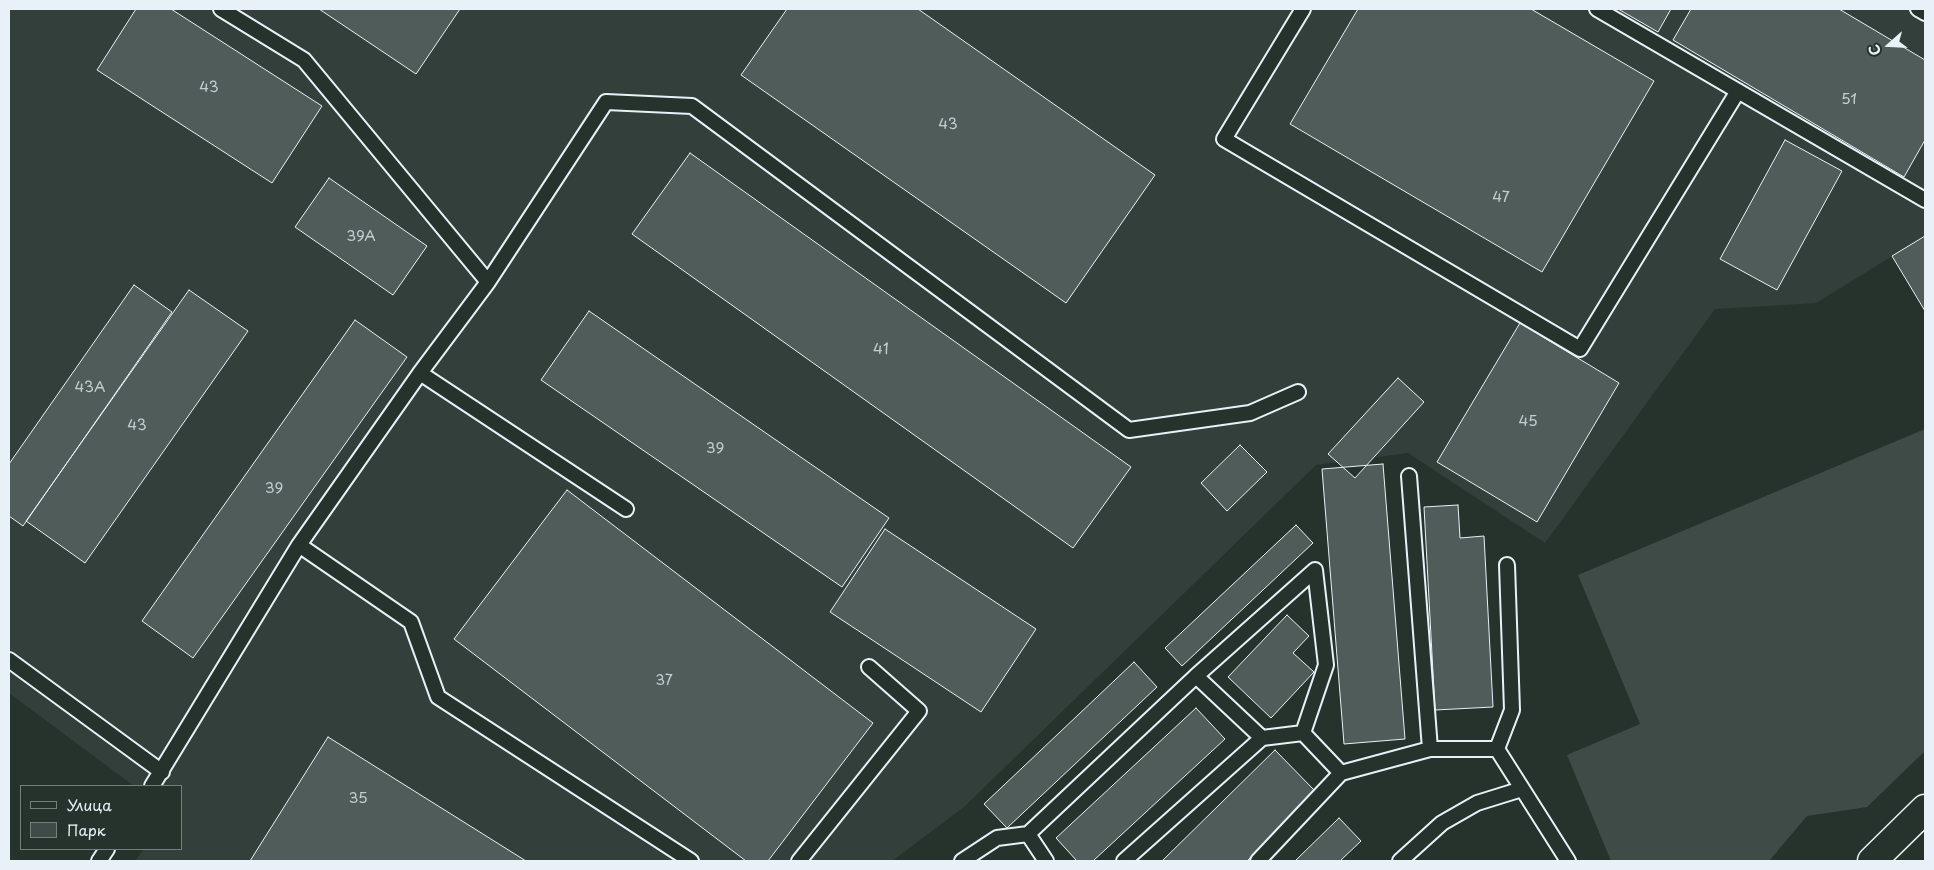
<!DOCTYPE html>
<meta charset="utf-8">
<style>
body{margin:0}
#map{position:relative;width:1934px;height:870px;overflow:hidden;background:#26332d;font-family:"Playpen Sans",sans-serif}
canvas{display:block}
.frame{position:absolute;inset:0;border:10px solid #e8f1f8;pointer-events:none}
.legend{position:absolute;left:20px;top:785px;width:162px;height:65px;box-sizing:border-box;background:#26332d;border:1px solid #747f7e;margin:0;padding:6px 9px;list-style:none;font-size:15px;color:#e8f1f8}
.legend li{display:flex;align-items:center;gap:10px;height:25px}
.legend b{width:25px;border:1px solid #747f7e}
.north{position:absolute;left:1864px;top:20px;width:50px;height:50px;-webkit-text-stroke:4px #26332d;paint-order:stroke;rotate:251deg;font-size:14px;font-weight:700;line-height:20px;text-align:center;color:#e8f1f8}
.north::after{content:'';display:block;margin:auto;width:18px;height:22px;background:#e8f1f8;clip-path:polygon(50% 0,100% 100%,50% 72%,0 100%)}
</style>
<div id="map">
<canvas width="1934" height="870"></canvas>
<div class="frame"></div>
<ul class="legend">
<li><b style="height:6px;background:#26332d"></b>Улица</li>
<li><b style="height:14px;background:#3e4b47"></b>Парк</li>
</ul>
<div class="north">С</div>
</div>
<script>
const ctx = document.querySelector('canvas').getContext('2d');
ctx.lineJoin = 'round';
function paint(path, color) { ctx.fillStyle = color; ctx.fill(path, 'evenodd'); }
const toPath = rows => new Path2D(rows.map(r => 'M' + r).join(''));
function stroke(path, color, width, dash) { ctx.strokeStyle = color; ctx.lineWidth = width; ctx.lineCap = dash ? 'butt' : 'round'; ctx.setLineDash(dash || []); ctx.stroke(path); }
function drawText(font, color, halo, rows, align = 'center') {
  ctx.font = font + ' "Playpen Sans",sans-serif'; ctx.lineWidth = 5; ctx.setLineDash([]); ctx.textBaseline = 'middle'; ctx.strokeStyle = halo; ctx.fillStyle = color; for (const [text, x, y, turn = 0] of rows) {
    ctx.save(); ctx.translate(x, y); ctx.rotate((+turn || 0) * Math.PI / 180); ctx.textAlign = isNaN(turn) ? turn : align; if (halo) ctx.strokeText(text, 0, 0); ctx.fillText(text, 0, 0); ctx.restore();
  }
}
paint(toPath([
 [9,9,1925,9,1925,236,1816,303,1715,309,1545,543,1408,453,1316,465,964,807,892,861,135,861,144,849,181,849,181,786,134,786,9,693]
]), '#333f3a');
paint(toPath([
 [1925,429,1925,751,1867,807,1807,816,1769,861,1611,861,1567,755,1640,724,1578,575]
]), '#3e4b47');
const building = toPath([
 [136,9,171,9,322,106,272,183,97,70,136,9],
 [319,9,460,9,416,74,319,9],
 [787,9,918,9,1155,175,1066,303,741,75,787,9],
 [1358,9,1531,9,1654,81,1542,272,1290,124,1358,9],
 [1618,9,1671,9,1658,32,1618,9],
 [1691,9,1839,9,1925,60,1925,140,1904,177,1673,40,1691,9],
 [1785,140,1842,171,1777,290,1720,259,1785,140],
 [690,153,1131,467,1073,548,632,234,690,153],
 [329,178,427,246,393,295,295,227,329,178],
 [1925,236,1925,311,1892,256,1925,236],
 [134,285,172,312,23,526,9,516,9,464,134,285],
 [189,290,248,331,85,563,26,521,189,290],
 [589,311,889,518,842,587,541,380,589,311],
 [355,320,407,357,193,658,142,621,355,320],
 [1520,323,1619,383,1537,522,1437,462,1520,323],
 [1398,378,1424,402,1355,478,1328,454,1398,378],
 [1240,445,1267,472,1227,511,1201,483,1240,445],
 [1383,464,1405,739,1344,744,1322,469,1383,464],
 [567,490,873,723,768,861,746,861,454,639,567,490],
 [1458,505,1460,538,1484,536,1493,707,1435,710,1424,507,1458,505],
 [1296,525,1313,543,1182,666,1165,648,1296,525],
 [885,529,1036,629,981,712,830,612,885,529],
 [1287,615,1309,636,1293,653,1314,672,1271,718,1228,677,1287,615],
 [1134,662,1157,687,1007,828,984,804,1134,662],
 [1196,708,1225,739,1093,861,1077,861,1056,838,1196,708],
 [328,737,526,861,250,861,328,737],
 [1275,750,1317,793,1247,861,1162,861,1275,750],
 [1339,818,1361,841,1340,861,1295,861,1339,818]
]);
paint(building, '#505c59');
stroke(building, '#e8f1f8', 1);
const service = toPath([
 [221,9,304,60,488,282],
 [1303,9,1224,139,1580,349,1738,91],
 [1597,9,1925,200],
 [1918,9,1925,13],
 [420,373,626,509],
 [1409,476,1430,749,1497,749],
 [299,545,411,622,438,697,691,861],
 [1507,565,1512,710,1497,749,1568,861],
 [9,660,162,772],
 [1196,676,1262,738,1303,733,1341,773,1430,749],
 [152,786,299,545,420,373,488,282,606,102,692,106,1129,430,1250,413,1298,392],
 [1028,834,1046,861],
 [99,861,107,849],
 [799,861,919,711,869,667],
 [962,861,997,838,1028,834,1196,676,1315,570,1326,665,1303,733],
 [1124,861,1262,738],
 [1258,861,1341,773],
 [1400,861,1442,823,1477,803,1522,789]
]);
const tertiary = toPath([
 [1872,861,1925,809]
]);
stroke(service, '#e8f1f8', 18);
stroke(tertiary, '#e8f1f8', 31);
stroke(service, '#26332d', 14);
stroke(tertiary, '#26332d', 28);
drawText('15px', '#c2ccd0', null, [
 ["43",209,88],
 ["51",1849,100],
 ["43",948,125],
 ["47",1501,198],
 ["39А",361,237],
 ["41",881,350],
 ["43А",90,388],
 ["45",1528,422],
 ["43",137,426],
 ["39",715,449],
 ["39",274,489],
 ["37",664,681],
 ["35",358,799]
]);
</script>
